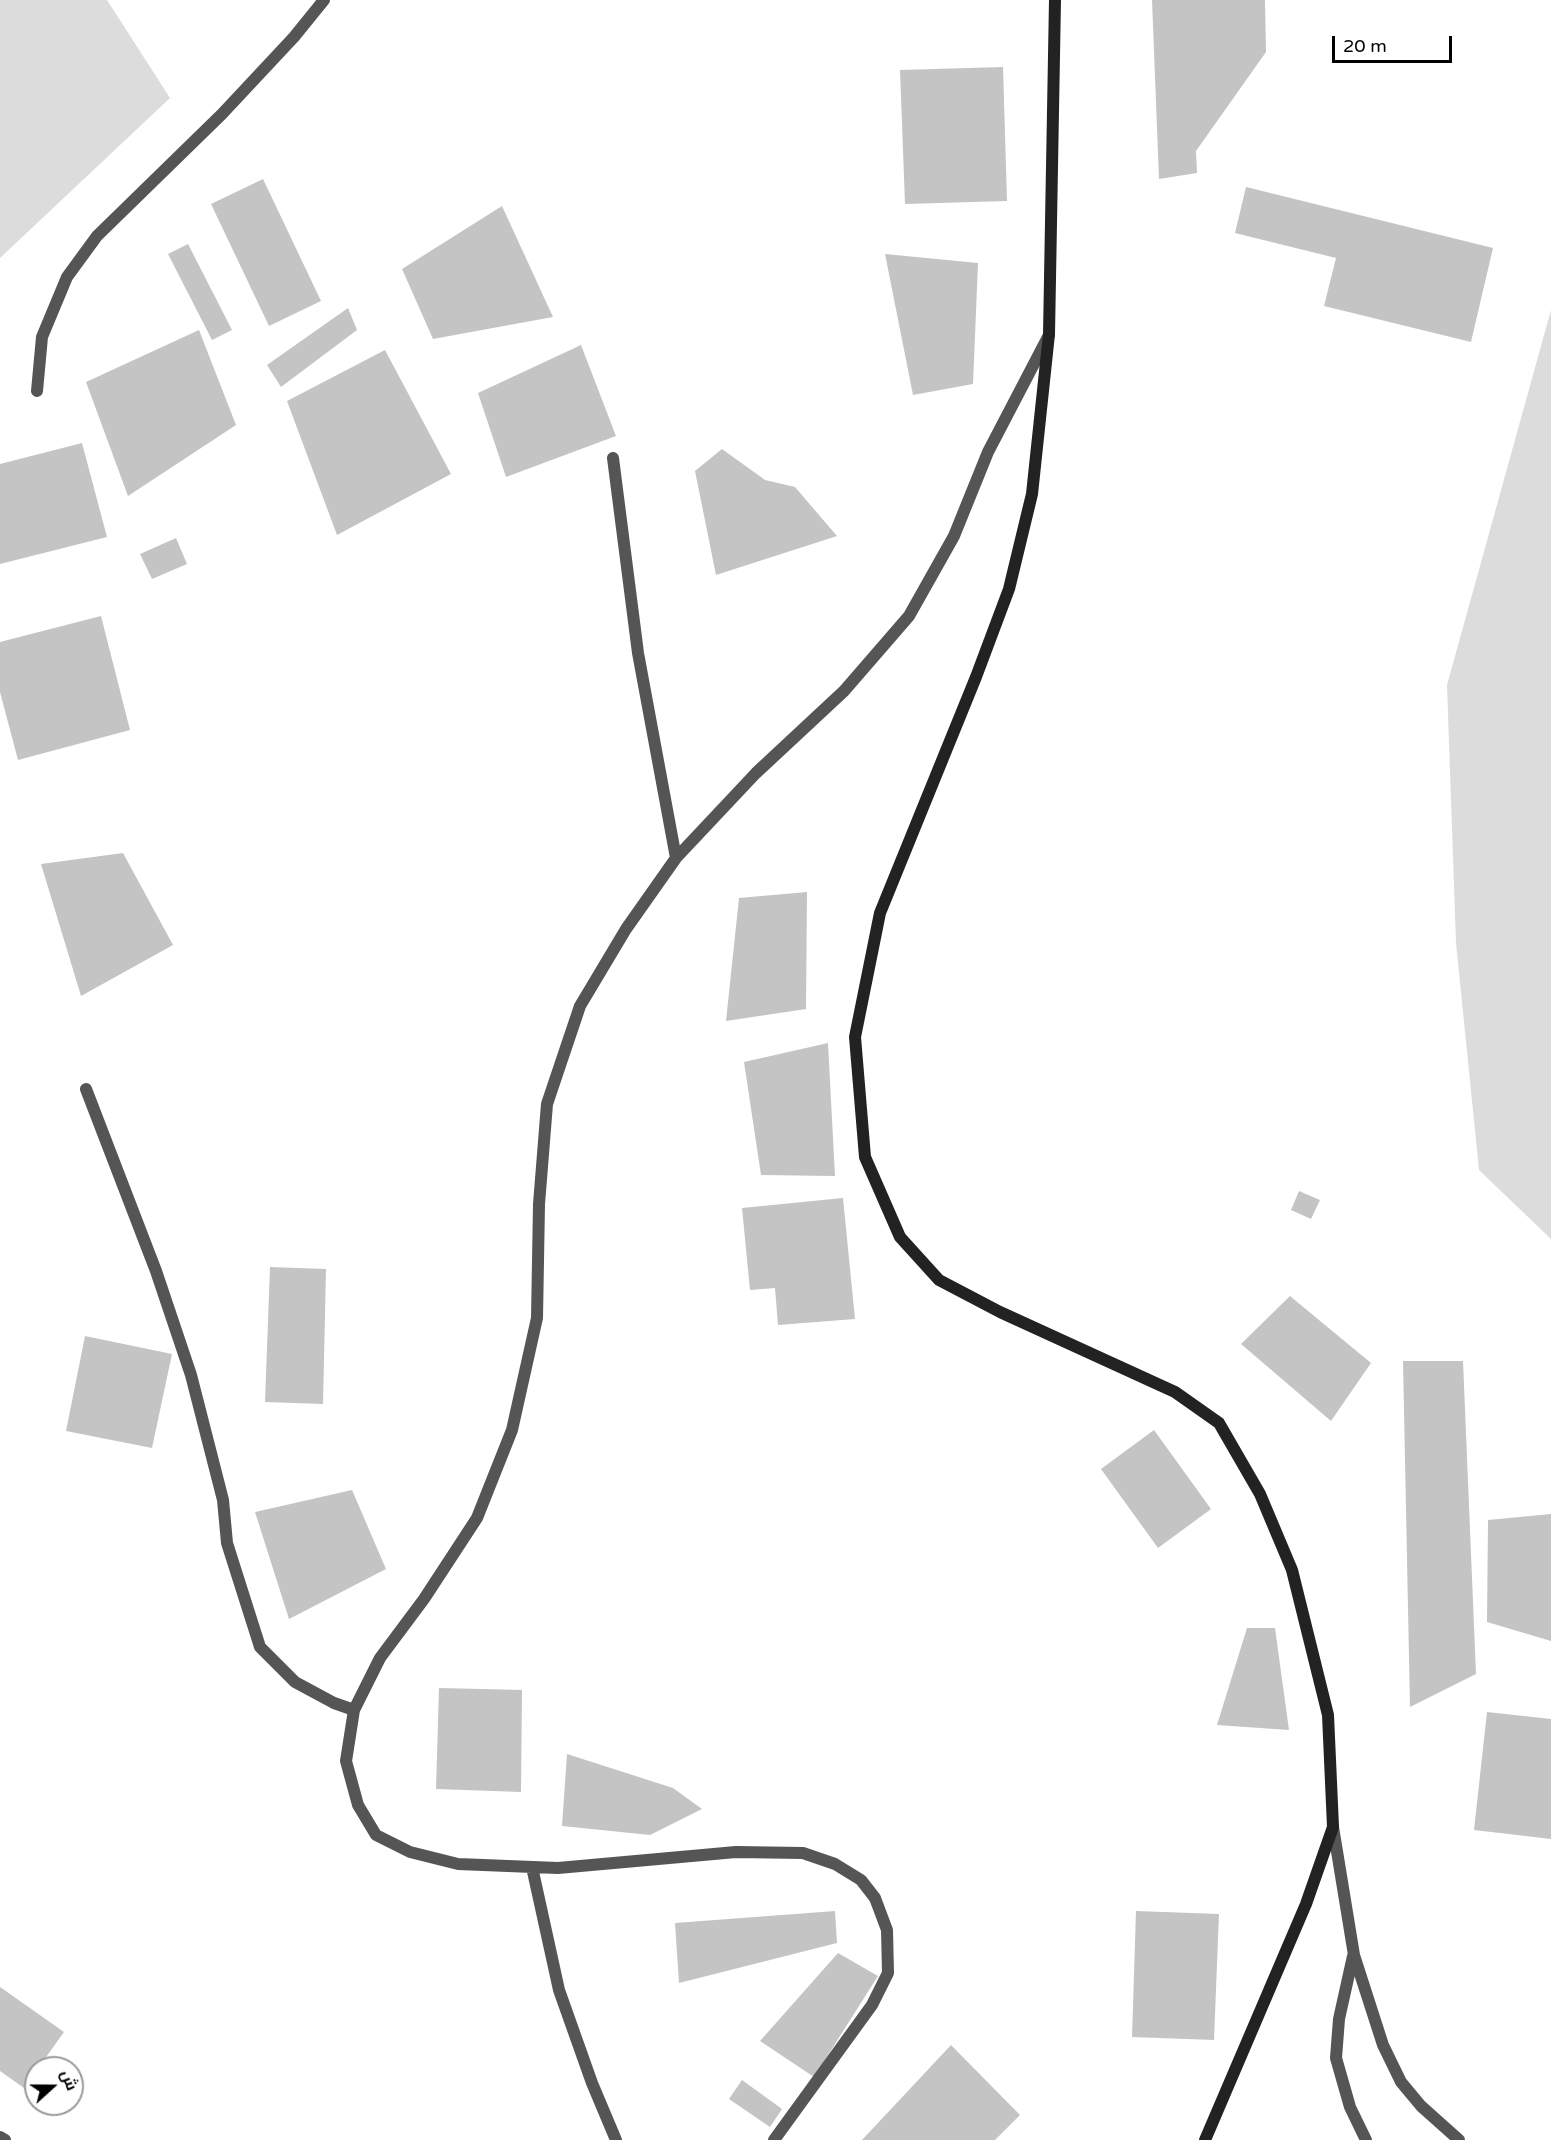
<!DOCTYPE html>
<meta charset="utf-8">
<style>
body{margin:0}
#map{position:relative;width:1551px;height:2140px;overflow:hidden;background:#fff;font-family:"Varela Round",Cairo,sans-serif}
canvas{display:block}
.north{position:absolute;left:24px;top:2056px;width:60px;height:60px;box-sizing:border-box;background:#fff;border:2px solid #999;border-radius:50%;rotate:69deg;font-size:16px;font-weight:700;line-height:24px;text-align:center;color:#000}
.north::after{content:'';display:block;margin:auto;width:21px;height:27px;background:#000;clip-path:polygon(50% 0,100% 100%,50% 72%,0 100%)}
.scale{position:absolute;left:1332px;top:36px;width:120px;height:27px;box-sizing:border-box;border:3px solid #000;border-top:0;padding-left:8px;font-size:18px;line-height:21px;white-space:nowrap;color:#000;-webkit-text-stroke:4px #fff;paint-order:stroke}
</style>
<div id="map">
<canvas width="1551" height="2140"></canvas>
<div class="north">ش</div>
<div class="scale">20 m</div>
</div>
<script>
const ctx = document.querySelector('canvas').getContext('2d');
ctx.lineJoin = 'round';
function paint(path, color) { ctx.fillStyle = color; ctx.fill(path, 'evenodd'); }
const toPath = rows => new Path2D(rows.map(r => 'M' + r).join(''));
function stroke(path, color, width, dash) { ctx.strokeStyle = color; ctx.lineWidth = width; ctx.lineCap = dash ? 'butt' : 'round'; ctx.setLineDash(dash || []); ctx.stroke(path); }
paint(toPath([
 [0,0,107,0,170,98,0,258],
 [1551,310,1551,1239,1479,1170,1456,943,1447,685]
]), '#dcdcdc');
paint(toPath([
 [1152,0,1265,0,1266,52,1196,151,1197,173,1159,179],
 [1003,67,1007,201,905,204,900,70],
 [263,179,321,301,269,326,211,204],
 [1246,187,1493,248,1471,342,1324,306,1336,258,1235,233],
 [502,206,553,317,433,339,402,269],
 [188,244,232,330,212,340,168,254],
 [885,254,978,263,973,384,913,395],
 [348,308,357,330,281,387,267,365],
 [199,330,236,425,128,496,86,382],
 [581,345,616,436,506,477,478,393],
 [385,350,451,474,337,535,287,401],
 [82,443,107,537,0,564,0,464],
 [722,449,765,480,795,487,837,536,716,575,695,471],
 [176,538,187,564,152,579,140,554],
 [101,616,130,730,18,760,0,692,0,642],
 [123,853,173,945,81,996,41,864],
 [807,892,806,1009,726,1021,739,898],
 [828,1043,835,1176,761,1175,744,1062],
 [1299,1191,1320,1200,1311,1219,1291,1210],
 [843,1198,855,1319,778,1325,775,1288,750,1290,742,1208],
 [270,1267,326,1269,323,1404,265,1402],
 [1290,1296,1371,1363,1331,1421,1241,1344],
 [85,1336,172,1354,152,1448,66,1431],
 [1403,1361,1463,1361,1476,1674,1410,1707],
 [1154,1430,1211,1509,1158,1548,1101,1469],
 [352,1490,386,1569,289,1619,255,1512],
 [1551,1514,1551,1641,1487,1622,1488,1520],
 [1247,1628,1275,1628,1289,1730,1217,1725],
 [439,1688,522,1690,521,1792,436,1789],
 [1487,1712,1551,1719,1551,1839,1474,1830],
 [567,1754,673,1788,702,1809,650,1835,562,1826],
 [835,1911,837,1943,679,1983,675,1923],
 [1136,1911,1219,1914,1214,2040,1132,2037],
 [838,1953,878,1976,814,2077,760,2041],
 [0,1987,64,2032,24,2088,0,2071],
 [951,2045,1020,2115,995,2140,862,2140],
 [742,2080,782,2109,770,2127,729,2099]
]), '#c4c4c4');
stroke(toPath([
 [37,391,42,337,67,277,97,236,222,114,294,37,324,0],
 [613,458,638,653,676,858],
 [86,1089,156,1271,191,1375,223,1500,227,1543,260,1647,295,1682,334,1703,354,1710],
 [1333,1827,1354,1955,1383,2045,1401,2082,1421,2106,1459,2140],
 [532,1867,559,1990,592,2083,616,2140],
 [1353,1956,1339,2019,1336,2058,1350,2107,1366,2140],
 [0,2137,5,2140],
 [774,2140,872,2005,888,1973,887,1930,875,1898,861,1880,835,1864,803,1853,736,1852,558,1868,458,1864,410,1852,376,1835,358,1805,346,1761,354,1710,380,1658,424,1599,477,1518,512,1430,537,1318,539,1204,547,1104,580,1006,626,929,676,858,756,773,844,691,909,616,954,536,988,452,1049,335]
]), '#555', 12);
stroke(toPath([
 [1055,0,1049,334,1032,494,1009,589,976,677,880,913,855,1037,865,1157,900,1237,939,1280,1000,1312,1175,1392,1219,1423,1260,1494,1292,1570,1328,1715,1333,1827,1306,1904,1205,2140]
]), '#222', 12);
</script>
